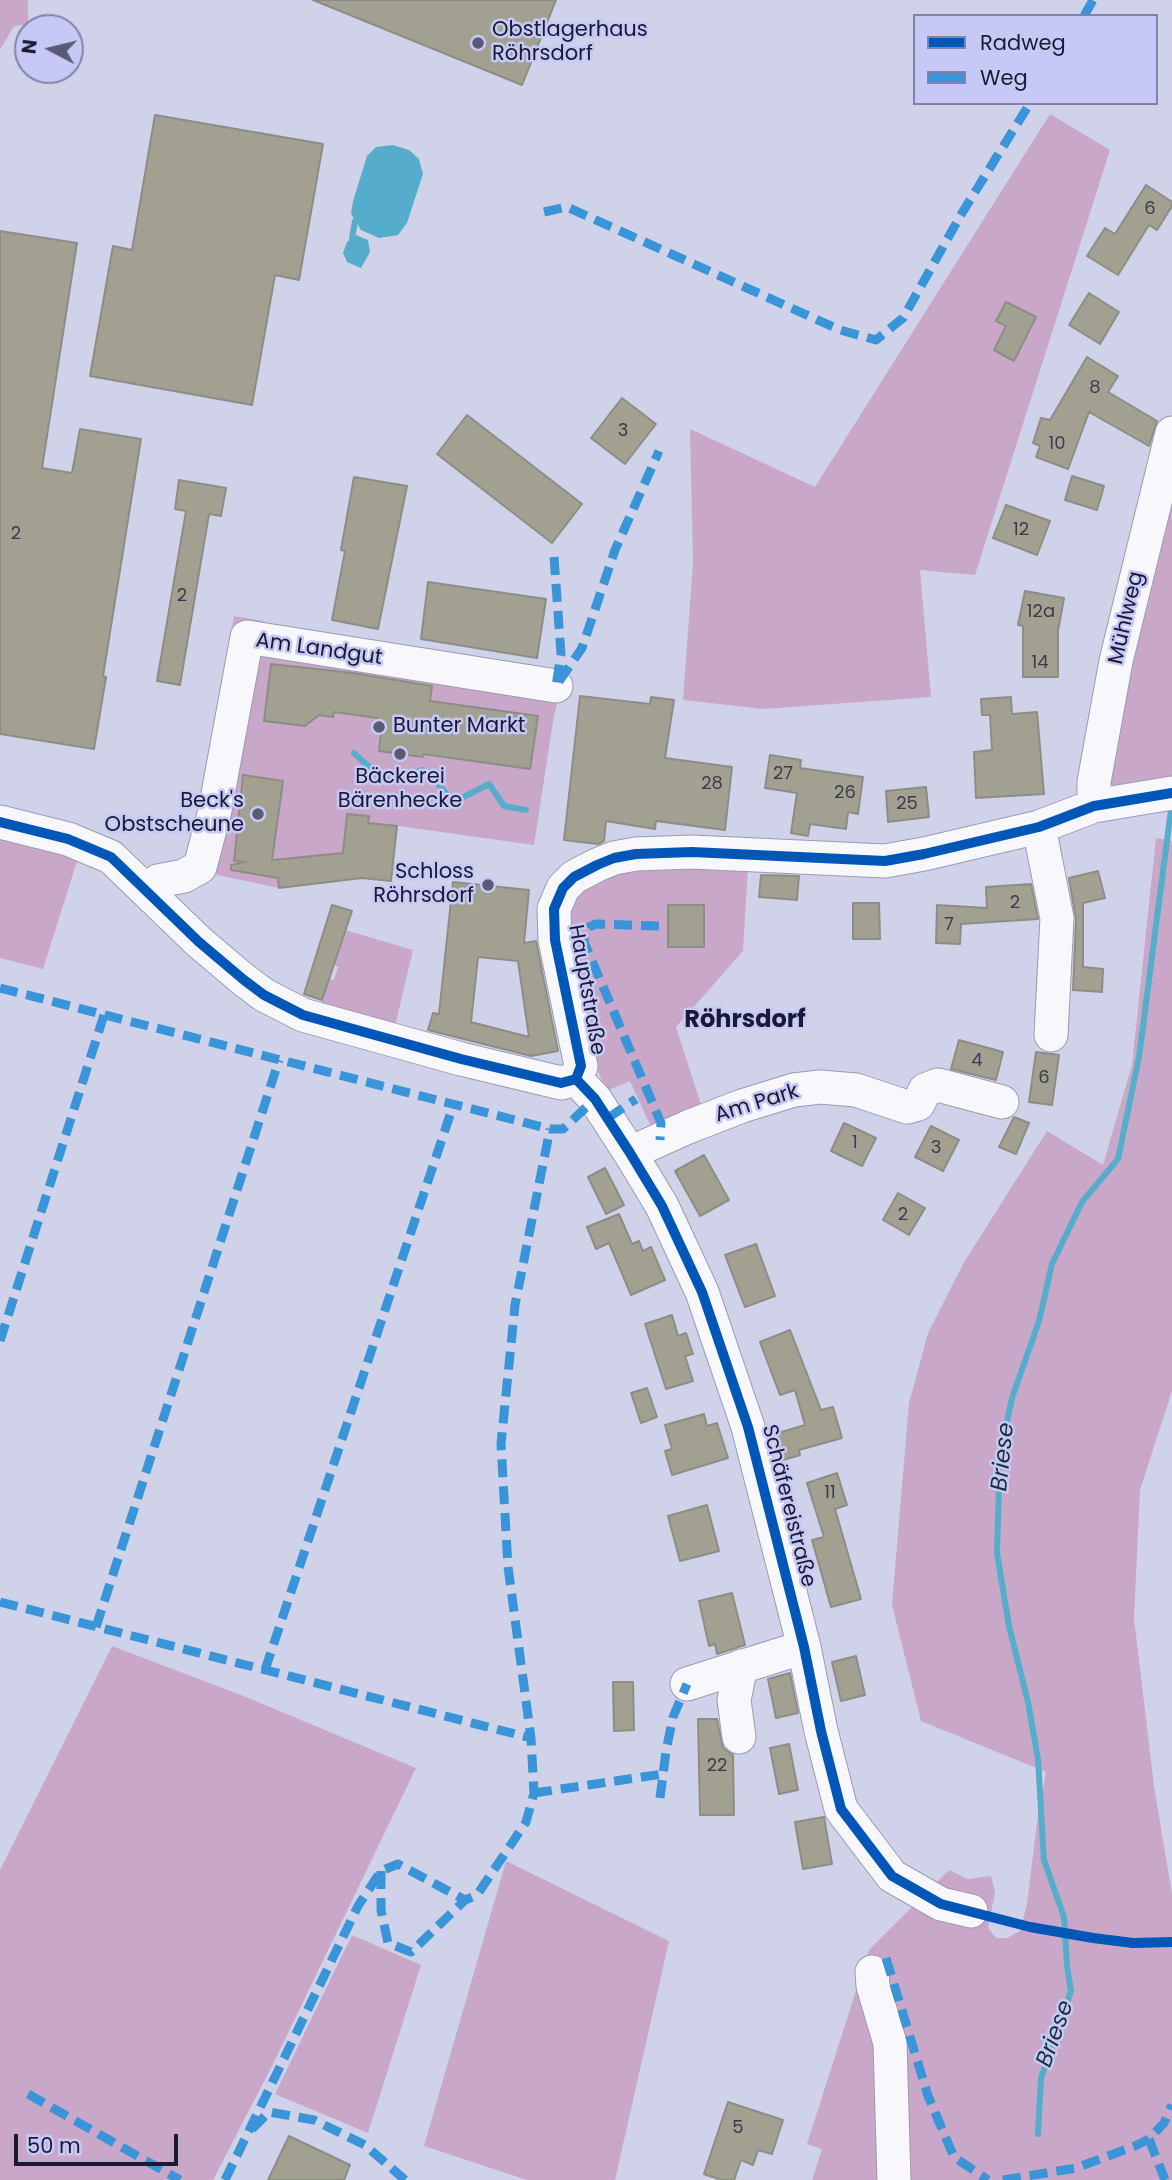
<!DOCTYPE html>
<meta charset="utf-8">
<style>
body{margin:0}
#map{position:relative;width:1172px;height:2180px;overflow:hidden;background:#d0d2ea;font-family:Poppins,sans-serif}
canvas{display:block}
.legend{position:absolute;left:913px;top:14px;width:245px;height:91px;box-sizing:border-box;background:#c6c9f5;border:2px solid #8183a8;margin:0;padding:9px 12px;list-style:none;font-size:21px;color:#1a1a35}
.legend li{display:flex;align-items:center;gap:14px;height:35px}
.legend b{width:35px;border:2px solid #8183a8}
.north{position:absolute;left:14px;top:14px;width:70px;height:70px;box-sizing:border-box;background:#c6c9f5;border:2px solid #8183a8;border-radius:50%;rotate:277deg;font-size:19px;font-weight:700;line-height:28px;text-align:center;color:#1a1a35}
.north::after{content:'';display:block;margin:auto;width:24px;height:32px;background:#5a5a74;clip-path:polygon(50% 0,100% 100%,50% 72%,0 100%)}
.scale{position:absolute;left:14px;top:2134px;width:164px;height:32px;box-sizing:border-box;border:4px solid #1a1a35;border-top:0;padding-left:9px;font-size:21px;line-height:24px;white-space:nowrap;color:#1a1a35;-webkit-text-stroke:5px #c6c9f5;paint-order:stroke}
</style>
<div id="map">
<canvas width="1172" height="2180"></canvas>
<ul class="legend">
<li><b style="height:9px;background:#0057b8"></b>Radweg</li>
<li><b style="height:9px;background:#3994d8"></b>Weg</li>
</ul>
<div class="north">N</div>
<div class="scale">50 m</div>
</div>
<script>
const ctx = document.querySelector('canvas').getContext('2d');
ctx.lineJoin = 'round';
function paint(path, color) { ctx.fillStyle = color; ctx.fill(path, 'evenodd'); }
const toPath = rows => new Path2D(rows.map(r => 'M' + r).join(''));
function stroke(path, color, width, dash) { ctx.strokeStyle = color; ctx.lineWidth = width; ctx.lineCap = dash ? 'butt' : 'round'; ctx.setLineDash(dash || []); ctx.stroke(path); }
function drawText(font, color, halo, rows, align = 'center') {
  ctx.font = font + ' Poppins,sans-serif'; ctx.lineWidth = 5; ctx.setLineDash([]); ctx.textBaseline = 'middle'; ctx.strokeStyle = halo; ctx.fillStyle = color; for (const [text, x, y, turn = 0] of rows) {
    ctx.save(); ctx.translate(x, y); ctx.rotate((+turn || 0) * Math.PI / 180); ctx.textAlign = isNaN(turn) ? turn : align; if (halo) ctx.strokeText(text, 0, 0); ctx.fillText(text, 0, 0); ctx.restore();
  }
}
paint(toPath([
 [0,0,28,0,28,24,14,26,0,50],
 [1050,114,1110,150,975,575,920,570,931,697,763,709,683,700,693,563,690,429,815,487],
 [1172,488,1172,779,1114,788,1106,780],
 [234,616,263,621,266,629,565,677,554,715,534,845,398,826,391,881,362,878,279,888,189,869],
 [0,838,78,858,43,969,0,958],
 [1156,838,1172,841,1172,1391,1140,1490,1134,1618,1154,1786,1172,1894,1172,2180,812,2180,822,2149,807,2144,869,1950,949,1870,968,1879,991,1876,995,1892,988,1928,996,1938,1007,1938,1020,1931,1027,1904,1037,1823,1046,1772,921,1721,892,1605,909,1403,928,1333,963,1264,1047,1131,1103,1165,1132,1065],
 [748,867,743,951,676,1027,702,1108,651,1127,630,1081,606,1091,595,1063,565,918,583,884,597,876,641,868],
 [345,930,413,950,394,1030,320,1006,329,979,334,980,338,967,334,965],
 [112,1646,241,1695,416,1768,274,2062,213,2180,0,2180,0,1870],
 [506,1861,669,1941,615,2180,527,2180,424,2146],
 [352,1935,421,1965,368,2133,275,2094]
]), '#c9a7c8');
paint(toPath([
 [393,145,409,150,419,159,423,174,407,223,398,235,379,238,361,230,351,214,353,201,367,156,376,147],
 [356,235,368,240,370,252,361,268,347,262,343,253,347,242]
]), '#56adcb');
stroke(toPath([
 [352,238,355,221],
 [354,753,380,777,391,781,404,780,410,774,422,770,428,773,454,802,489,784,504,806,526,810],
 [1038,2134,1041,2078,1071,1991,1067,1966,1064,1917,1044,1860,1038,1759,1028,1702,1009,1626,997,1553,1000,1454,1012,1398,1039,1321,1052,1264,1082,1202,1118,1159,1139,1057,1172,802]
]), '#56adcb', 6);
const building = toPath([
 [313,0,556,0,522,85,313,0],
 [155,115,323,144,299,280,275,275,252,405,90,376,113,246,132,250,155,115],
 [1146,185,1172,202,1172,206,1157,230,1149,225,1118,275,1087,256,1105,228,1115,234,1146,185],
 [0,231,77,243,42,468,72,473,80,429,141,439,103,676,106,677,94,749,0,734,0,231],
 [1089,293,1119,312,1100,344,1069,325,1089,293],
 [1006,302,1036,317,1014,361,994,350,1006,326,996,321,1006,302],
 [1087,357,1118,376,1108,392,1157,421,1149,446,1089,412,1068,469,1036,457,1040,446,1033,443,1041,418,1050,420,1087,357],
 [622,398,656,424,625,464,591,438,622,398],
 [467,415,582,504,552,543,437,454,467,415],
 [1072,476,1104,486,1097,510,1065,500,1072,476],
 [354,477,407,486,378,629,332,620,345,551,341,550,354,477],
 [179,480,226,488,221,516,209,514,180,685,157,681,186,511,175,509,179,480],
 [1006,505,1050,521,1037,555,993,538,1006,505],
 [428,582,546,599,537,658,421,639,428,582],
 [1025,591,1064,598,1058,631,1058,677,1023,677,1023,626,1018,625,1025,591],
 [271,664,353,673,432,686,430,701,538,716,530,769,423,754,423,757,379,751,382,724,376,723,377,718,334,712,333,717,319,715,305,726,264,721,271,664],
 [580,696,650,704,651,697,674,700,665,758,732,767,725,830,656,821,655,829,606,821,604,841,598,844,564,840,580,696],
 [1011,697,1012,714,1037,712,1044,794,976,798,974,752,992,750,990,715,982,715,981,699,1011,697],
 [770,755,801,760,800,768,863,777,858,814,848,812,846,829,810,824,808,836,791,833,797,793,765,788,770,755],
 [243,775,283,781,272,860,343,853,347,814,369,816,368,823,397,826,391,881,362,878,279,888,278,878,231,870,231,865,246,862,234,861,243,775],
 [926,787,929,817,888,822,886,791,926,787],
 [1098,871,1105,898,1083,903,1083,967,1103,969,1102,992,1073,990,1076,919,1069,878,1098,871],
 [761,875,799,876,797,900,759,897,761,875],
 [453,882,529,890,524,943,536,941,558,1051,531,1056,428,1030,433,1013,439,1014,453,882],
 [478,957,518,961,529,1037,471,1022,478,957],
 [1031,884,1038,919,961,924,960,944,936,943,937,905,987,908,986,887,1031,884],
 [853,903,879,903,880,939,853,939,853,903],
 [332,905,352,911,322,1000,304,994,332,905],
 [668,905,704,905,704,947,668,947,668,905],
 [959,1040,1003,1052,996,1080,951,1069,959,1040],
 [1036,1052,1059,1055,1052,1105,1029,1102,1036,1052],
 [1014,1117,1029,1123,1016,1154,999,1147,1014,1117],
 [844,1123,876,1138,862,1166,831,1151,844,1123],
 [931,1126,959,1140,943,1171,915,1157,931,1126],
 [704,1155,729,1200,700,1216,675,1171,704,1155],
 [605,1168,624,1205,606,1214,588,1177,605,1168],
 [898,1193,925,1208,909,1235,883,1220,898,1193],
 [619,1214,632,1244,639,1241,643,1251,651,1247,665,1280,631,1295,609,1243,596,1249,587,1227,619,1214],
 [756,1244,775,1296,745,1307,725,1255,756,1244],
 [672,1315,678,1336,686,1333,693,1354,685,1356,693,1381,666,1389,645,1324,672,1315],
 [790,1330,821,1410,833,1407,842,1438,799,1450,800,1455,783,1460,775,1434,805,1425,795,1390,780,1395,760,1342,790,1330],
 [647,1388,657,1417,641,1423,631,1393,647,1388],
 [704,1414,707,1426,717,1423,728,1458,672,1475,665,1451,672,1449,665,1425,704,1414],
 [837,1473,847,1505,835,1509,861,1599,831,1607,812,1540,824,1537,807,1483,837,1473],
 [707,1505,719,1551,680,1561,668,1516,707,1505],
 [732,1593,745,1645,717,1654,715,1644,709,1646,699,1601,732,1593],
 [856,1656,865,1695,841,1701,832,1662,856,1656],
 [790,1673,798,1713,776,1718,768,1679,790,1673],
 [613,1682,633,1682,634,1730,614,1731,613,1682],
 [698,1719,717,1719,723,1748,733,1755,734,1815,700,1815,698,1719],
 [789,1744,798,1790,779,1794,770,1748,789,1744],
 [824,1817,832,1864,803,1869,795,1822,824,1817],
 [728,2102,783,2120,772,2154,758,2150,753,2165,741,2160,734,2180,721,2180,704,2174,728,2102],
 [289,2136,350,2165,344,2180,268,2180,289,2136]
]);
paint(building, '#a2a091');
stroke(building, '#8d8d87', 2);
const minor = toPath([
 [1094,806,1094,782,1116,661,1172,433],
 [0,822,68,839,111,857,199,942,244,980,264,995,303,1015,461,1059,561,1083,576,1079,581,1066,555,940,554,909,563,888,574,877,597,865,614,858,636,854,692,852,885,861,924,854,1039,827,1094,806,1172,793],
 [1039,827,1057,918,1051,1035],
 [149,893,158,881,184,876,200,867,215,810,247,637,556,686],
 [576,1079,595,1099,630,1153,662,1206,702,1292,748,1427,804,1647,821,1731,841,1809,892,1876,941,1904,971,1911],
 [630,1153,688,1127,742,1106,794,1090,820,1087,856,1090,907,1107,918,1104,925,1090,938,1085,1002,1102],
 [687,1684,804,1647],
 [739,1737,734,1700,741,1666],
 [872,1972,873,1986,890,2043,894,2180]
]);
stroke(minor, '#9a9bb2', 35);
stroke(minor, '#f8f8fc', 33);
stroke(toPath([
 [1084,16,1093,0],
 [544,212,567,207,840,330,876,340,903,318,962,213,1030,103],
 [554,557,561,654,556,686,582,648,615,550,659,451],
 [659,926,596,924,589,927,585,933,584,942,661,1123,660,1140],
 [0,988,550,1129,563,1129,595,1099],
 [608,1118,636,1099],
 [0,1341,104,1015],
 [0,1602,531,1738],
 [96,1627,279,1060],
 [265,1670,453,1106],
 [534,1793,663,1774],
 [660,1798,666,1751,673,1717,687,1684],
 [381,1871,381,1910,388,1943,411,1952,465,1900,477,1895,526,1822,534,1793,531,1738,508,1567,501,1444,515,1305,550,1129],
 [886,1958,928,2096,954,2157,988,2180],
 [28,2094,180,2180],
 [252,2129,269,2112,314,2120,365,2145,405,2180],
 [1149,2139,1165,2180],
 [225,2180,358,1906,381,1871,398,1864,465,1900],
 [1003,2180,1076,2168,1135,2146,1149,2139,1164,2123,1172,2105]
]), '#3994d8', 9, [18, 9]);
stroke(toPath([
 [0,822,68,839,111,857,199,942,244,980,264,995,303,1015,461,1059,561,1083,576,1079,581,1066,555,940,554,909,563,888,574,877,597,865,614,858,636,854,692,852,885,861,924,854,1039,827,1094,806,1172,793],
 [576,1079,595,1099,630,1153,662,1206,702,1292,748,1427,804,1647,821,1731,841,1809,892,1876,941,1904,1030,1927,1093,1938,1133,1943,1172,1942]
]), '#0057b8', 10);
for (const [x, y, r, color] of [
 [478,43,7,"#5a5a74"],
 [379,727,7,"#5a5a74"],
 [400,754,7,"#5a5a74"],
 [258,814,7,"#5a5a74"],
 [488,885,7,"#5a5a74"]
]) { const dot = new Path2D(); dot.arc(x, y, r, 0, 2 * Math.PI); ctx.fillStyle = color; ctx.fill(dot); stroke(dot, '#c6c9f5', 2.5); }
drawText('18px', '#3c3c4c', null, [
 ["6",1150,209],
 ["8",1095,388],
 ["3",623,431],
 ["10",1057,444],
 ["12",1021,530],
 ["2",16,534],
 ["2",182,596],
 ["12a",1041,612],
 ["14",1040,663],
 ["27",783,774],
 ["28",712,784],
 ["26",845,793],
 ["25",907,804],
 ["2",1015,903],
 ["7",949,925],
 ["4",977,1061],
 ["6",1044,1078],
 ["1",855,1143],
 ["3",936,1148],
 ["2",903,1215],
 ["11",830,1493],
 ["22",717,1766],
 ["5",738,2128]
]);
drawText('21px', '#1a1a35', '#c6c9f5', [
 ["Obstlagerhaus",492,31],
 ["Röhrsdorf",492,55],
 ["Bunter Markt",393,727],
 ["Bäckerei",400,778,"center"],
 ["Bärenhecke",400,802,"center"],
 ["Beck's",244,802,"right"],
 ["Obstscheune",244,826,"right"],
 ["Schloss",474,873,"right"],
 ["Röhrsdorf",474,897,"right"]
], 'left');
drawText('21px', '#1a1a35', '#c6c9f5', [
 ["Mühlweg",1127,618,-77],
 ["Am Landgut",319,650,8],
 ["Hauptstraße",586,990,80],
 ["Am Park",757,1104,-17],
 ["Schäfereistraße",788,1506,76]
]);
drawText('italic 23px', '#183038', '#c6c9f5', [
 ["Briese",1004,1457,-84],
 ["Briese",1056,2034,-70]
]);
drawText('bold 24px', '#1a1a35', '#c6c9f5', [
 ["Röhrsdorf",745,1021]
]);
</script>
